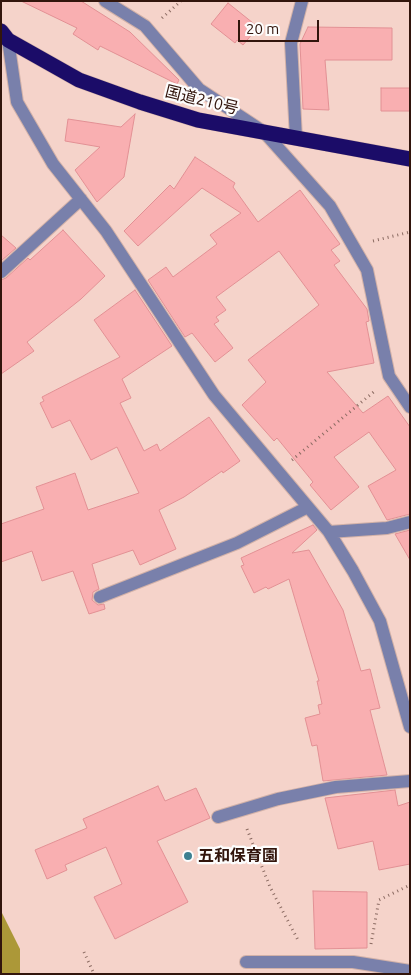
<!DOCTYPE html>
<meta charset="utf-8">
<style>
body{margin:0}
#map{position:relative;width:411px;height:975px;overflow:hidden;background:#f5d3ca;font-family:Ubuntu,sans-serif}
canvas{display:block}
.frame{position:absolute;inset:0;border:2px solid #32150c;pointer-events:none}
.scale{position:absolute;left:238px;top:20px;width:81px;height:22px;box-sizing:border-box;border:2px solid #32150c;border-top:0;padding-left:6px;font-size:15px;line-height:18px;white-space:nowrap;color:#32150c;-webkit-text-stroke:4px #fdfdfd;paint-order:stroke}
</style>
<div id="map">
<canvas width="411" height="975"></canvas>
<div class="frame"></div>
<div class="scale">20 m</div>
</div>
<script>
const ctx = document.querySelector('canvas').getContext('2d');
ctx.lineJoin = 'round';
function paint(path, color) { ctx.fillStyle = color; ctx.fill(path, 'evenodd'); }
const toPath = rows => new Path2D(rows.map(r => 'M' + r).join(''));
function stroke(path, color, width, dash) { ctx.strokeStyle = color; ctx.lineWidth = width; ctx.lineCap = dash ? 'butt' : 'round'; ctx.setLineDash(dash || []); ctx.stroke(path); }
function drawText(font, color, halo, rows, align = 'center') {
  ctx.font = font + ' Ubuntu,"Noto Sans JP",sans-serif'; ctx.lineWidth = 4.5; ctx.setLineDash([]); ctx.textBaseline = 'middle'; ctx.strokeStyle = halo; ctx.fillStyle = color; for (const [text, x, y, turn = 0] of rows) {
    ctx.save(); ctx.translate(x, y); ctx.rotate((+turn || 0) * Math.PI / 180); ctx.textAlign = isNaN(turn) ? turn : align; if (halo) ctx.strokeText(text, 0, 0); ctx.fillText(text, 0, 0); ctx.restore();
  }
}
paint(toPath([
 [1,911,20,949,20,974,1,974]
]), '#ac9838');
const building = toPath([
 [21,1,81,1,130,32,179,80,177,84,100,46,98,50,73,34,77,28,21,1],
 [228,3,258,27,243,45,237,40,235,43,211,24,228,3],
 [308,27,392,28,392,60,325,60,329,110,303,109,300,44,308,27],
 [381,88,410,88,410,111,381,111,381,88],
 [135,114,124,177,97,202,75,170,100,147,65,141,68,119,121,127,135,114],
 [195,157,235,183,233,187,258,222,300,190,340,244,331,250,340,261,334,265,367,309,369,321,366,322,374,363,327,372,363,413,388,396,410,427,410,514,387,520,368,486,396,470,369,432,334,457,359,487,331,510,310,485,313,482,277,438,274,441,242,405,266,382,248,360,319,305,279,251,216,297,226,310,216,317,219,321,214,324,233,348,215,362,192,333,185,337,148,280,166,267,173,277,217,244,210,235,241,213,202,188,138,246,124,231,170,185,174,189,195,157],
 [63,230,105,276,81,299,27,342,34,351,1,374,1,280,6,278,28,258,30,260,63,230],
 [1,235,16,248,1,261,1,235],
 [135,290,172,346,122,379,131,398,120,403,144,451,157,444,160,451,209,417,240,461,223,473,222,471,184,497,159,510,176,549,140,565,133,550,92,564,99,589,93,592,92,600,98,605,104,604,105,609,89,614,73,571,42,581,32,551,1,562,1,524,44,509,36,487,75,473,88,510,139,493,117,447,91,460,70,420,52,428,40,403,44,401,42,397,120,357,94,320,135,290],
 [313,525,317,530,292,553,309,550,343,610,361,671,370,669,380,708,370,710,387,775,323,781,317,745,312,746,305,718,320,714,318,705,322,704,317,681,319,681,289,579,268,589,266,587,254,593,241,566,244,565,241,558,313,525],
 [410,530,410,560,395,534,410,530],
 [158,786,165,801,196,788,210,818,157,841,188,902,115,939,94,897,122,884,106,847,65,865,67,870,47,879,35,850,87,828,83,819,158,786],
 [395,790,398,806,410,802,410,864,379,870,373,841,338,849,325,798,395,790],
 [313,891,367,892,367,948,315,949,313,891]
]);
paint(building, '#f9afb1');
stroke(building, '#e29094', 1);
const minor = toPath([
 [105,1,145,26,199,89,264,132,330,206,367,270,389,376,410,407],
 [8,40,17,102,53,164,106,231,214,395,329,532,353,571,380,621,410,727],
 [296,138,291,43,302,1],
 [1,272,81,199],
 [329,532,387,528,410,522],
 [100,597,237,543,308,507],
 [218,817,278,799,336,787,410,781],
 [246,962,353,962,410,971]
]);
const highway = toPath([
 [1,31,8,40,79,80,140,102,198,120,410,159]
]);
stroke(minor, '#d2b1a8', 14);
stroke(highway, '#d2b1a8', 16);
stroke(toPath([
 [162,18,181,1],
 [373,241,410,232],
 [292,460,376,390],
 [247,829,270,887,299,942],
 [371,944,379,900,410,885],
 [84,952,94,974]
]), '#8b6b62', 3, [1, 4]);
stroke(minor, '#7980ab', 12);
stroke(highway, '#1b0c68', 15);
for (const [x, y, r, color] of [
 [188,856,5,"#3d8091"]
]) { const dot = new Path2D(); dot.arc(x, y, r, 0, 2 * Math.PI); ctx.fillStyle = color; ctx.fill(dot); stroke(dot, '#fdfdfd', 2); }
drawText('16px', '#32150c', '#fdfdfd', [
 ["国道210号",202,100,14]
]);
drawText('bold 16px', '#32150c', '#fdfdfd', [
 ["五和保育園",198,856]
], 'left');
</script>
